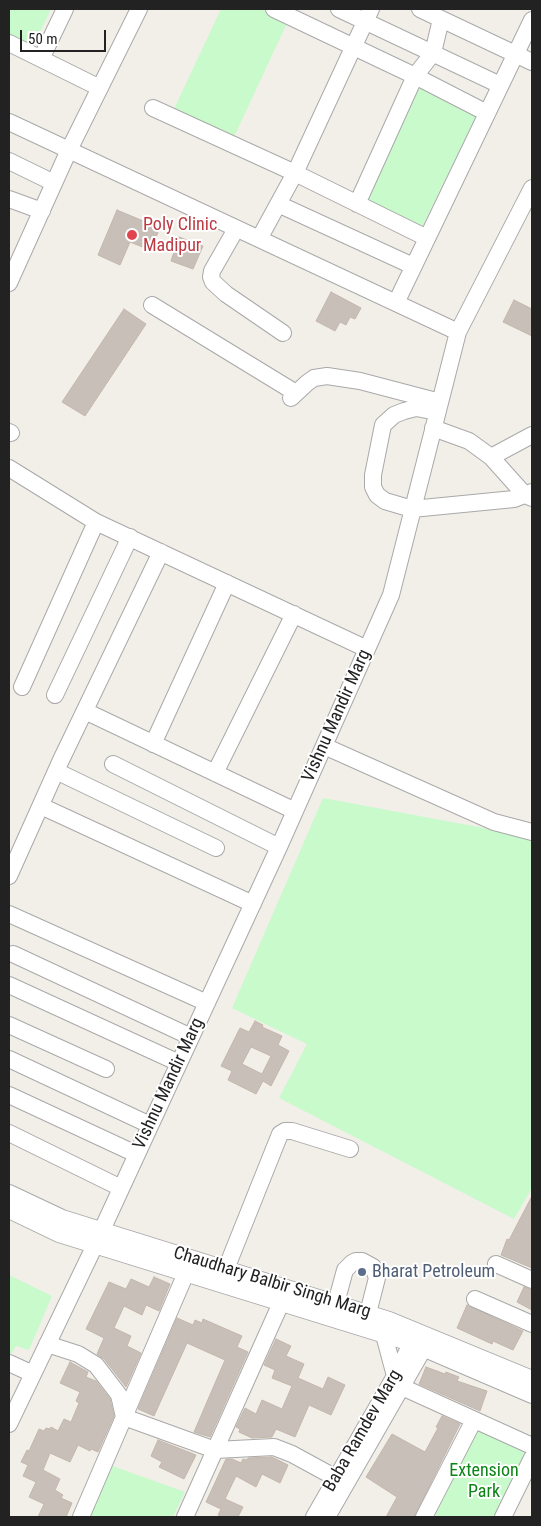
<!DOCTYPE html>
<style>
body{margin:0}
#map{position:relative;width:541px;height:1526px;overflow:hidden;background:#f2efe9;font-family:"Roboto Condensed",sans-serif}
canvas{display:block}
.frame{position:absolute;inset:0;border:10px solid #222;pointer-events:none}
.scale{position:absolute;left:20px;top:30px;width:86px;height:22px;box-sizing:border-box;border:2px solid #222;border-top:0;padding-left:6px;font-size:15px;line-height:18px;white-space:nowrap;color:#222;-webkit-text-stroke:4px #fff;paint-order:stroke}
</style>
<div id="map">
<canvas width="541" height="1526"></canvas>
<div class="frame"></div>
<div class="scale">50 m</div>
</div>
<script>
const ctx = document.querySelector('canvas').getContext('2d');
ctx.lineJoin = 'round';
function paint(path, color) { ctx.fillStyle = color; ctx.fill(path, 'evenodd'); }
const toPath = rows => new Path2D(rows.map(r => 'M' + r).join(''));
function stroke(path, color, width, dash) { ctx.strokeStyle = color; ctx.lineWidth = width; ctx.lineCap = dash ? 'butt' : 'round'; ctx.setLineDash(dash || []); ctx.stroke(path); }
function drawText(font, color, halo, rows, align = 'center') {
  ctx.font = font + ' "Roboto Condensed",sans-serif'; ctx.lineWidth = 4; ctx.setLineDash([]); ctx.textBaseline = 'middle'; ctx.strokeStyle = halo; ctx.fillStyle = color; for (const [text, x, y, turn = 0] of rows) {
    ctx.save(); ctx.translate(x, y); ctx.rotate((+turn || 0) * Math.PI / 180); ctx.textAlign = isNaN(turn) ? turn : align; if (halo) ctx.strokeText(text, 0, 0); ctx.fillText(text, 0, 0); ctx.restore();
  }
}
paint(toPath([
 [9,9,51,9,33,47,9,36],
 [221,9,261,9,288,21,233,139,173,111],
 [415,83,477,114,421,229,358,198],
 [323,798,532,837,532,1188,514,1219,279,1098,307,1044,232,1008],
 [9,1275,52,1296,29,1350,16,1346,9,1357],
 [476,1425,532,1446,503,1517,439,1517,431,1513],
 [107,1464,185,1492,173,1517,85,1517]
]), '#c8facc');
const building = toPath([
 [117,210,160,228,150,250,130,242,120,265,98,255,117,210],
 [179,237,203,246,193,269,171,261,179,237],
 [331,292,361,308,355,319,350,317,346,325,340,322,335,331,316,321,331,292],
 [514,300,532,309,532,336,503,322,514,300],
 [124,309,146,324,85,416,62,402,124,309],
 [255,1021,263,1025,262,1027,282,1036,278,1045,289,1051,271,1086,263,1081,256,1094,228,1080,232,1071,221,1066,240,1028,249,1032,255,1021],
 [251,1047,271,1056,262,1074,242,1064,251,1047],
 [532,1196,532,1268,501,1255,507,1239,509,1240,532,1196],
 [154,1277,170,1284,159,1311,146,1305,142,1315,124,1306,114,1328,131,1336,127,1346,141,1353,126,1387,104,1359,97,1354,104,1338,86,1329,109,1282,126,1289,131,1279,149,1287,154,1277],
 [524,1287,532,1290,532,1310,517,1302,524,1287],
 [467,1305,523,1331,513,1350,493,1341,492,1344,457,1328,467,1305],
 [177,1318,193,1325,195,1320,202,1323,203,1319,242,1336,237,1347,248,1352,210,1437,194,1432,225,1360,187,1343,154,1416,138,1409,177,1318],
 [276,1339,291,1346,286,1356,304,1364,298,1378,323,1389,328,1377,345,1385,331,1415,309,1405,295,1437,276,1429,272,1437,252,1438,239,1432,240,1429,236,1427,245,1408,256,1414,262,1400,282,1409,292,1386,272,1378,275,1370,264,1365,276,1339],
 [70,1362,88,1372,86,1377,96,1381,110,1399,114,1416,98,1452,91,1449,90,1451,78,1445,70,1462,50,1453,43,1470,60,1479,55,1490,63,1495,61,1498,72,1503,66,1517,38,1517,44,1504,29,1497,36,1482,23,1476,28,1465,21,1462,27,1450,29,1451,39,1429,44,1431,46,1428,50,1429,51,1427,58,1431,64,1419,71,1422,79,1403,76,1401,80,1392,60,1383,70,1362],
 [426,1367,445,1374,446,1372,459,1377,457,1381,487,1391,480,1411,419,1384,426,1367],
 [442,1416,460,1424,414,1517,386,1517,397,1497,366,1477,392,1434,425,1452,438,1428,436,1427,442,1416],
 [158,1440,196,1455,184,1479,159,1467,162,1462,151,1456,158,1440],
 [272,1457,288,1465,280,1483,262,1474,256,1487,236,1476,225,1499,243,1507,238,1517,224,1517,218,1515,221,1509,206,1502,226,1459,232,1459,241,1463,243,1459,247,1460,248,1458,272,1457]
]);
paint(building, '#c7bfb8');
stroke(building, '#c4b6ab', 1);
const minor = toPath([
 [274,9,415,76,487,113],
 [339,9,500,85],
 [420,9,532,62],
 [9,43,100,88],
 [41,59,65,9],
 [153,108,295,173,427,238],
 [9,122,458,332],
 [9,161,54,183],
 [9,199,42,211],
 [278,204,413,266],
 [357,204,415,76,433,53,441,19],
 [236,229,212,271,211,277,213,282,226,294,283,333],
 [259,239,295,173,371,9],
 [9,283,69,150,139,9],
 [396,303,532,20],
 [152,305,296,393],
 [291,398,307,383,314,378,327,376,360,381,440,402],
 [437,412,416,408,404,411,394,415,383,425,373,475,373,487,377,495,385,501,412,509,514,499,532,492],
 [433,428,469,441,491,457,525,495,532,498],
 [9,432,11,433],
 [491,457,532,435],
 [9,468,96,522,367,649],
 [22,687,96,522],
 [55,695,130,537],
 [85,711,295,811],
 [153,744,227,583],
 [324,746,494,822,532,832],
 [113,764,279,847],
 [56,771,216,848],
 [215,773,294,614],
 [41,806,253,904],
 [9,876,61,760,161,552],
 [9,914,207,1003],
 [13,954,191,1037],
 [9,985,179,1063],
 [9,1025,106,1069],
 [9,1059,150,1125],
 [9,1095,136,1154],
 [9,1133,121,1188],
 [9,1193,62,1218,389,1320,532,1379],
 [9,1210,59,1234,411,1343,532,1395],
 [496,1264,532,1280],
 [226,1269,280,1134,285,1131,292,1131,350,1149],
 [475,1299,532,1324],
 [336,1303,345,1270,352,1263,356,1261,362,1261,373,1267,377,1278,368,1313],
 [384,1335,395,1376],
 [47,1344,78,1354,96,1365,119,1395,124,1417,215,1450,274,1447,292,1454,336,1478],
 [9,1363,33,1374],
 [402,1387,532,1446],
 [9,1424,95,1245,279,847,391,595,458,332,532,188],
 [81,1517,186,1273],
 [185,1517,281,1303],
 [314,1517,395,1376,416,1334],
 [327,1517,429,1339],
 [424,1517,474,1420],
 [503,1517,532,1458]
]);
stroke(minor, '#a9a9a9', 18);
stroke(minor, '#fff', 16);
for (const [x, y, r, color] of [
 [132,235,6,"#e0444e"],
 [362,1272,5,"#5c6f8a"]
]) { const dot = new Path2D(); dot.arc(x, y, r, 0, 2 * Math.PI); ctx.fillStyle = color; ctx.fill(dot); stroke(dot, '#fff', 2); }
drawText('18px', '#be3a42', '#fff', [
 ["Poly Clinic",143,225],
 ["Madipur",143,246]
], 'left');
drawText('18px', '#222', '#fff', [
 ["Vishnu Mandir Marg",337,716,-66],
 ["Vishnu Mandir Marg",169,1084,-65],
 ["Chaudhary Balbir Singh Marg",272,1283,17],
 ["Baba Ramdev Marg",363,1431,-60]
]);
drawText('18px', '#4e5e75', '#fff', [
 ["Bharat Petroleum",372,1272]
], 'left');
drawText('18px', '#0c8416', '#fff', [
 ["Extension",484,1471],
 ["Park",484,1492]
]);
</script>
